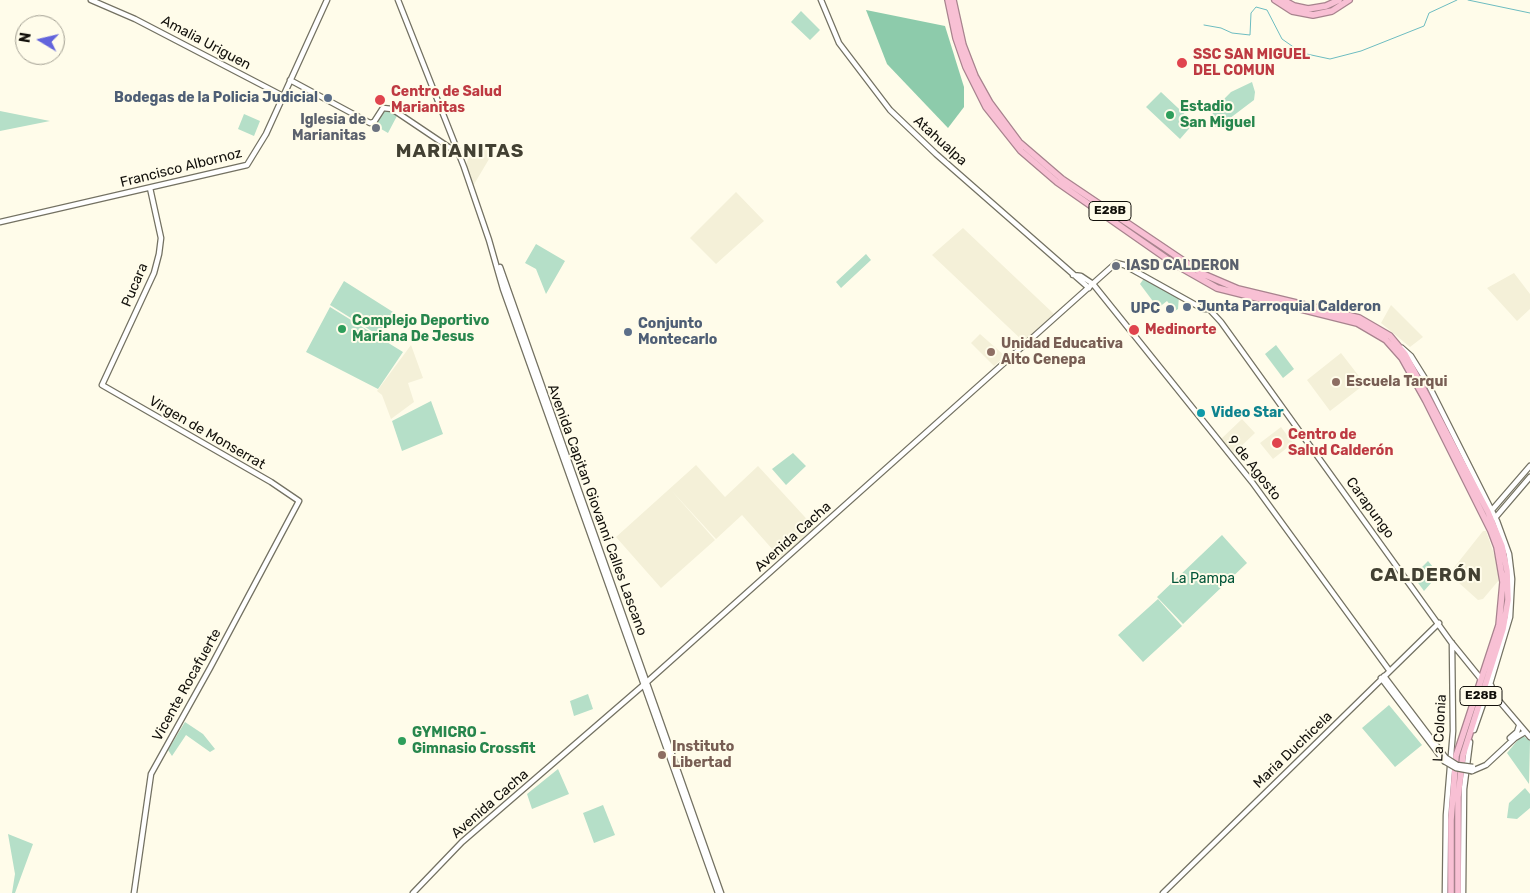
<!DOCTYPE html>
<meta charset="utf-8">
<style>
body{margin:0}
#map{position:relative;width:1530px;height:893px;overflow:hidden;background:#fffcea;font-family:Rubik,sans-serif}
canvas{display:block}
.north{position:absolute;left:15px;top:15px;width:50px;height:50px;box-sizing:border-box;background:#fffcea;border:1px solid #a19e91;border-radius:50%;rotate:279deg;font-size:14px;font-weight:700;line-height:20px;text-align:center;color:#13110c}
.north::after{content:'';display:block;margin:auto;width:18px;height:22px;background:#6264dc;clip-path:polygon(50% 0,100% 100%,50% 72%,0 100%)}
</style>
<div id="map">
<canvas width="1530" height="893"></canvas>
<div class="north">N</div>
</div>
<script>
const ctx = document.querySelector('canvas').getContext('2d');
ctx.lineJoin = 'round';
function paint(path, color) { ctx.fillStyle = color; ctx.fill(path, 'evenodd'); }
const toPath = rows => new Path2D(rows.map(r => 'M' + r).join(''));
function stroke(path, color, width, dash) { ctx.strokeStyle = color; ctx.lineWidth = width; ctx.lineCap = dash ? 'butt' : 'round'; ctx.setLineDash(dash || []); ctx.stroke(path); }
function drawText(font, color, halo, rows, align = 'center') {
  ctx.font = font + ' Rubik,sans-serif'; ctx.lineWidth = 4; ctx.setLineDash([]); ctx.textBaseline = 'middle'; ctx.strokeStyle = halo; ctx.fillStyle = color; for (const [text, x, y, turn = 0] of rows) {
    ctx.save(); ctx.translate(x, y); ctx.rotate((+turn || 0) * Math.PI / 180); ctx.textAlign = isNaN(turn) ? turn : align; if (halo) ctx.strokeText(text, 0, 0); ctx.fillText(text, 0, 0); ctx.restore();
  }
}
paint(toPath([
 [495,149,473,186,466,164,472,151],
 [736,192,764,221,716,264,690,238],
 [963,228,1054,314,1024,342,932,255],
 [1514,273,1530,294,1530,309,1517,321,1487,288],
 [1391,305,1423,337,1410,347,1381,323],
 [980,334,1005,356,994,366,971,343],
 [411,345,423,378,408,383,414,402,391,419,382,395,377,391],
 [1341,353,1365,384,1330,411,1307,380],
 [1242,419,1255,433,1234,453,1221,439],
 [1281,427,1293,443,1273,459,1260,443],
 [696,465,725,497,758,466,815,528,781,559,742,515,716,539,671,490,715,540,661,588,616,537],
 [1483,531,1486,531,1495,557,1499,580,1483,599,1478,600,1449,574]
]), '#f4f0d8');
paint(toPath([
 [801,11,820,30,810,40,791,22],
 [1252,82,1255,92,1254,100,1217,128,1210,123,1211,116,1219,104,1231,92],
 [1161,92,1194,123,1180,139,1146,107],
 [387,108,398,114,388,133,376,126,382,112],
 [0,111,50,121,0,131],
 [244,114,260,121,254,136,238,129],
 [536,244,565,261,546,294,536,269,525,263],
 [866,254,871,260,841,288,836,282],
 [1145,277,1179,296,1178,309,1175,311,1167,301,1158,308,1140,284],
 [344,281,393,312,378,335,330,305],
 [330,307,403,352,378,389,306,352],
 [1276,345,1294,369,1283,378,1265,354],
 [431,401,443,434,402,451,392,421],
 [793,453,806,466,786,485,772,469],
 [1222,535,1247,563,1183,624,1157,597],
 [1428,561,1439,574,1424,591,1413,576],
 [1158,599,1182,626,1143,662,1118,635],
 [588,694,593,709,574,716,570,701],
 [1389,705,1422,745,1395,767,1362,728],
 [185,722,203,734,215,749,210,752,186,735,172,756,168,750],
 [1522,735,1530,741,1529,784,1507,753],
 [558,769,569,794,532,809,527,794],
 [1525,788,1530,794,1530,808,1517,819,1507,818,1509,803],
 [603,805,615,835,594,843,583,813],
 [8,834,33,844,15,893,12,893,15,874]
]), '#b5dfc8');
paint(toPath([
 [866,10,945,26,964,87,964,107,948,128,887,64]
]), '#8dcbab');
stroke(toPath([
 [1468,0,1530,13],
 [1204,25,1221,28,1232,33,1250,35,1251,13,1256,7,1267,10,1282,39,1302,53,1330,59,1361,51,1424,26,1429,13,1457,0]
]), '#6dbcc0', 1);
const secondary = toPath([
 [91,0,135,19,283,96],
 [398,0,464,167,489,240,503,289,718,893],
 [821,0,839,43,890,110,936,154,1089,288],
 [290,80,370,123,374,122,383,108,392,109,456,152],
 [0,222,247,165,266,134,327,0],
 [500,267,721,893],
 [1073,275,1081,276,1093,284,1252,482,1389,670],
 [1402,348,1411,356,1426,380,1497,521,1509,554,1512,579,1510,617,1490,684,1474,730],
 [1492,510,1530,466],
 [1495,518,1530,477],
 [1384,676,1446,758],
 [1381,678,1444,761],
 [1491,685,1495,696,1530,737],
 [1510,738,1517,732,1519,726],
 [1472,771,1486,765,1515,738,1525,732],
 [134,893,151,774,210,668,299,501,271,482,102,385,154,273,159,254,161,238,150,188],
 [413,893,462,842,647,682,1116,263,1124,265,1203,309,1209,309,1221,322,1451,642,1481,679],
 [1163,893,1439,623],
 [1445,893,1446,815,1453,731,1452,643],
 [1463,893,1464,789,1470,742]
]);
const highway = toPath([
 [948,0,956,38,966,67,986,107,1021,151,1057,182,1173,263,1217,288,1357,323,1386,340,1402,358,1426,401,1491,531,1497,547,1503,582,1499,625,1456,756,1451,820,1451,893],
 [953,0,963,45,975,76,990,103,1019,142,1062,179,1203,274,1238,289,1359,318,1390,336,1405,354,1488,512,1502,546,1507,571,1508,600,1503,629,1463,755,1458,797,1458,893],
 [1275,0,1292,11,1313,15,1332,11,1349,0],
 [1283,0,1294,6,1308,9,1326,6,1339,0]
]);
stroke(secondary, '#737162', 7);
stroke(highway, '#a8838e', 8);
stroke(secondary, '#fff', 4.5);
stroke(highway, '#f8c0d4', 5.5);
const secondaryBridge = toPath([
 [1446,758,1457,765,1473,767],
 [1444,761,1456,768,1472,771]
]);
stroke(secondaryBridge, '#737162', 7, []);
stroke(secondaryBridge, '#fff', 4.5);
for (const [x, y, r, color] of [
 [1182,63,6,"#e0444e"],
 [328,98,5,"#5c6f8a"],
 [380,100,6,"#e0444e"],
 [1170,115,5,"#2e9e5b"],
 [376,128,5,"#6b7280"],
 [1116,266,5,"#6b7280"],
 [1187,307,5,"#5c6f8a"],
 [1170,309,5,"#5c6f8a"],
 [342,329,5,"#2e9e5b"],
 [1134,330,6,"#e0444e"],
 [628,332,5,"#5c6f8a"],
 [991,352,5,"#8d6e63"],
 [1336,382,5,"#8d6e63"],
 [1201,413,5,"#0f9aa8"],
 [1277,443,6,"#e0444e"],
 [402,741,5,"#2e9e5b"],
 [662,755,5,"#8d6e63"]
]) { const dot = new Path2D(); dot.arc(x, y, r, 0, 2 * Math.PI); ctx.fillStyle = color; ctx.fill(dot); stroke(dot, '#fffcea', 2); }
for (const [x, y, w] of [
 [1110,211,42],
 [1481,696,42]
]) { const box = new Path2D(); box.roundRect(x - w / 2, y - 9.5, w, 19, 4); ctx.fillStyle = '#fffcea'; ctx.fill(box); stroke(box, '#13110c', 1); }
drawText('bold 12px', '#13110c', null, [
 ["E28B",1110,211],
 ["E28B",1481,696]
]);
drawText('14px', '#13110c', '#fffcea', [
 ["Amalia Uriguen",206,43,28],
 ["Atahualpa",940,141,42],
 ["Francisco Albornoz",181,168,-14],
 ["Pucara",135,285,-67],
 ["Virgen de Monserrat",207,433,30],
 ["9 de Agosto",1254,468,52],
 ["Carapungo",1370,508,54],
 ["Avenida Capitan Giovanni Calles Lascano",597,510,70],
 ["Avenida Cacha",793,537,-42],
 ["Vicente Rocafuerte",187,685,-61],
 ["La Colonia",1440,728,-87],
 ["Maria Duchicela",1293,750,-44],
 ["Avenida Cacha",490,804,-41]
]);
drawText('bold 14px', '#be3a42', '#fffcea', [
 ["SSC SAN MIGUEL",1193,55],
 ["DEL COMUN",1193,71],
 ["Centro de Salud",391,92],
 ["Marianitas",391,108],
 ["Medinorte",1145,330],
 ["Centro de",1288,435],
 ["Salud Calderón",1288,451]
], 'left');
drawText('bold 14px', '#4e5e75', '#fffcea', [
 ["Bodegas de la Policia Judicial",318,98],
 ["Junta Parroquial Calderon",1197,307,"left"],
 ["UPC",1160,309],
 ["Conjunto",638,324,"left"],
 ["Montecarlo",638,340,"left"]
], 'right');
drawText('bold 14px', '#27864d', '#fffcea', [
 ["Estadio",1180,107],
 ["San Miguel",1180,123],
 ["Complejo Deportivo",352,321],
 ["Mariana De Jesus",352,337],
 ["GYMICRO -",412,733],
 ["Gimnasio Crossfit",412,749]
], 'left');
drawText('bold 14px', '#5b616d', '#fffcea', [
 ["Iglesia de",366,120],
 ["Marianitas",366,136],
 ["IASD CALDERON",1126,266,"left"]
], 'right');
drawText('bold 14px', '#785e54', '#fffcea', [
 ["Unidad Educativa",1001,344],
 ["Alto Cenepa",1001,360],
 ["Escuela Tarqui",1346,382],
 ["Instituto",672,747],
 ["Libertad",672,763]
], 'left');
drawText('bold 14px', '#0d838f', '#fffcea', [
 ["Video Star",1211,413]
], 'left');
drawText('14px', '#025538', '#fffcea', [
 ["La Pampa",1203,579]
]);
ctx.letterSpacing = '1px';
drawText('bold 19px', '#424032', '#fffcea', [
 ["MARIANITAS",460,152],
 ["CALDERÓN",1426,576]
]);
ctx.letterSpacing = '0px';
</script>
